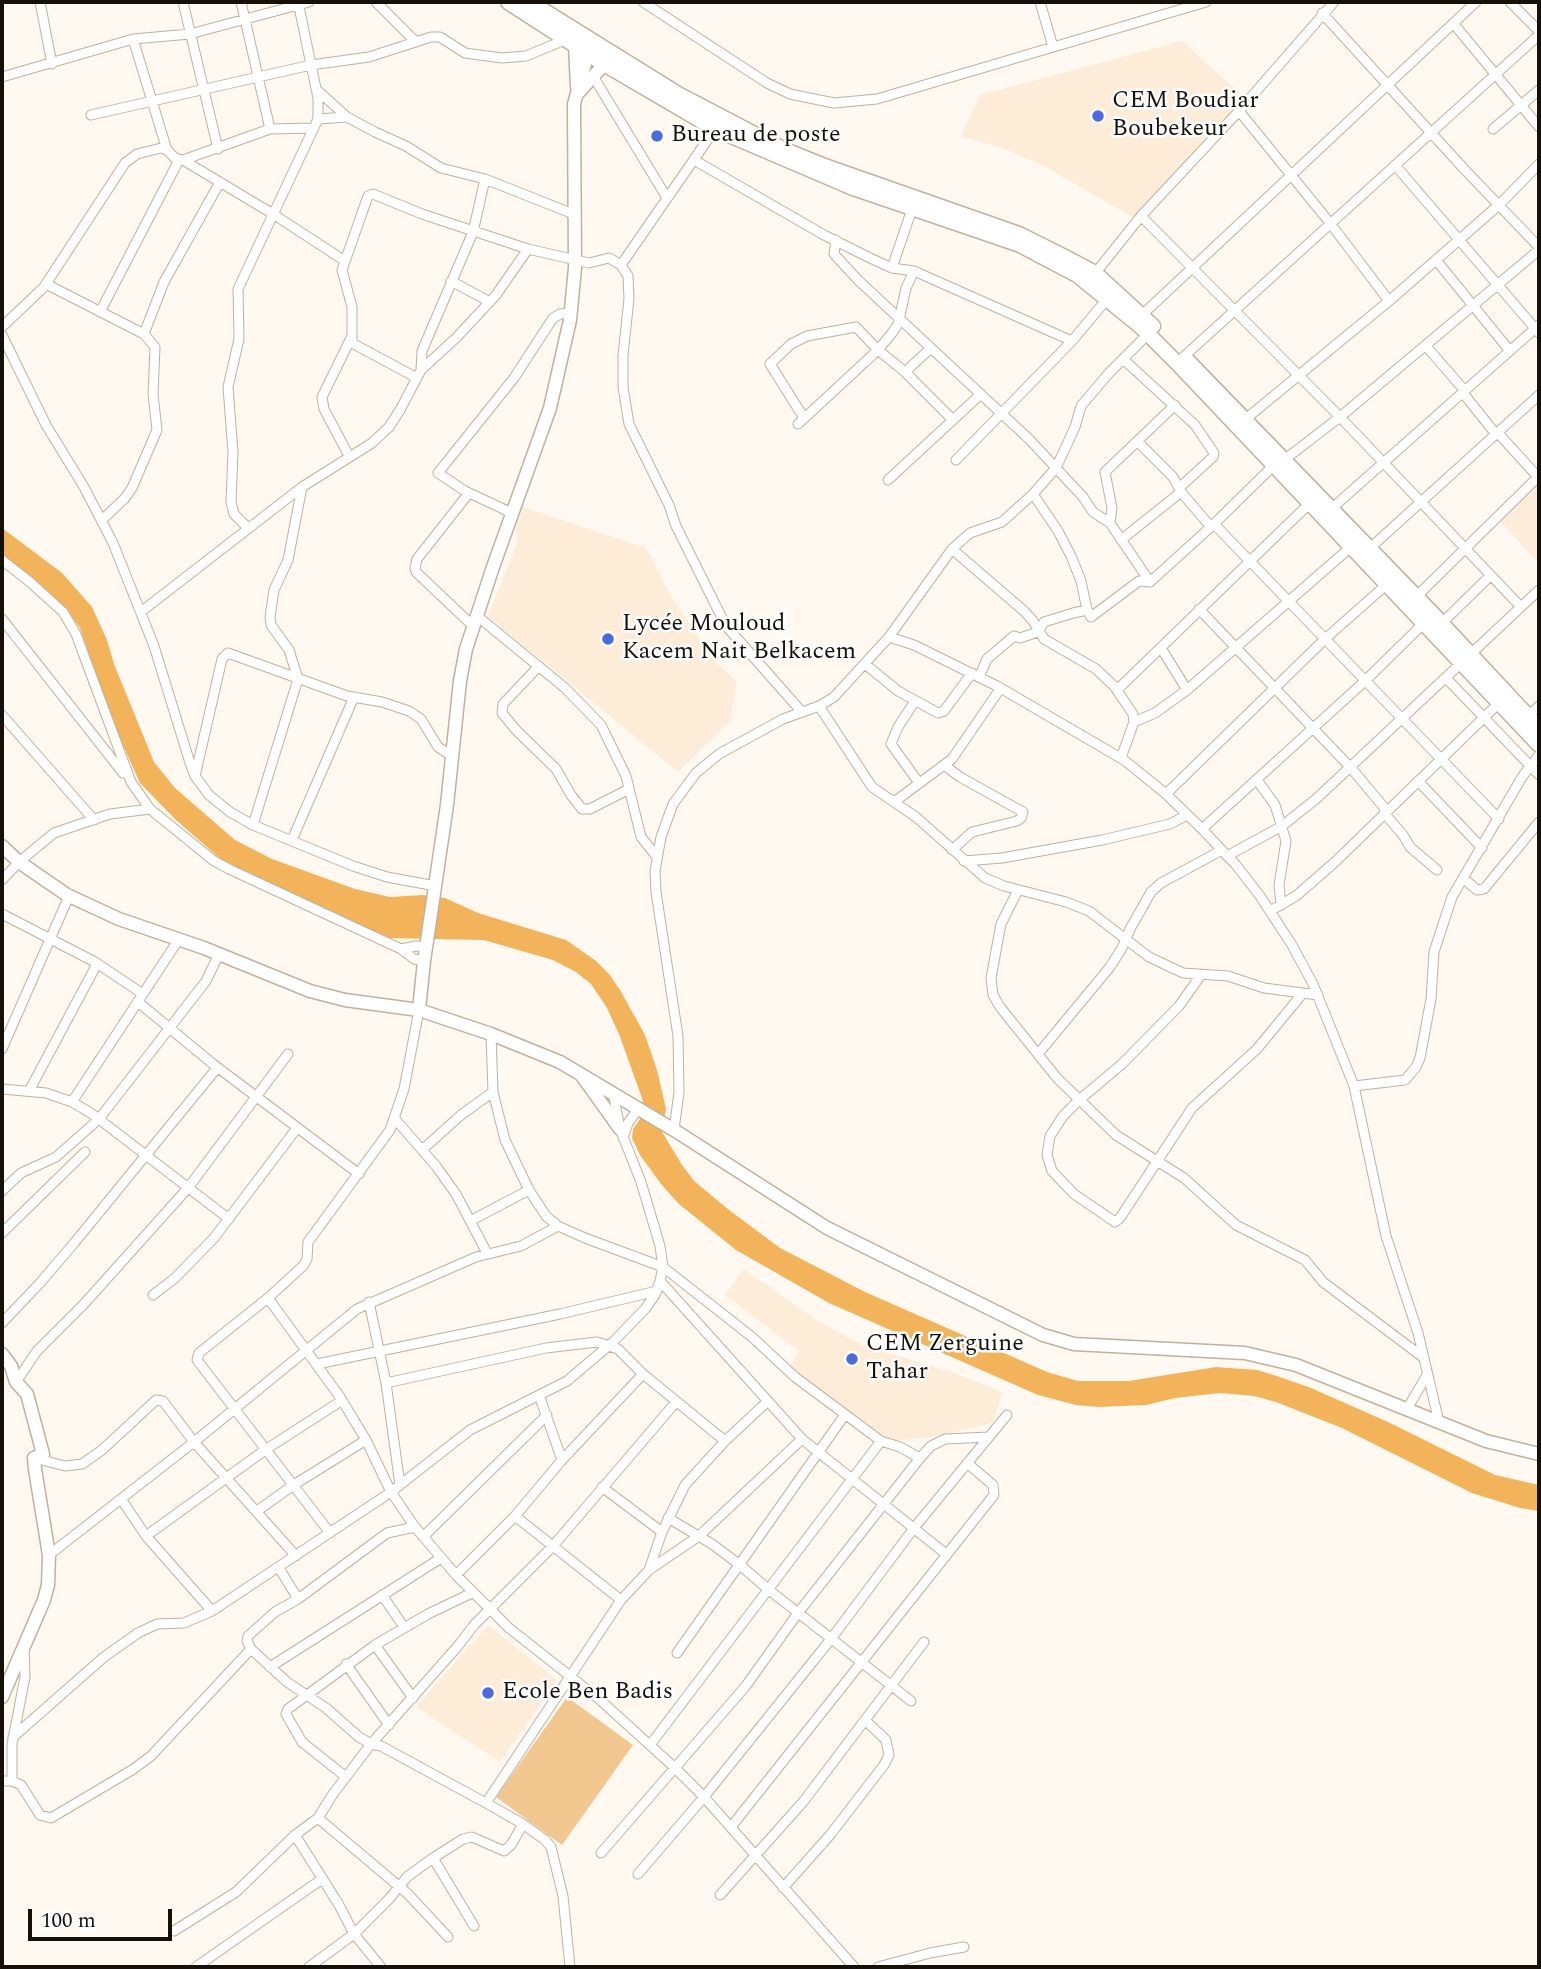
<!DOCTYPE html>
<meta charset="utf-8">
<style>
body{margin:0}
#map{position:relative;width:1541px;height:1969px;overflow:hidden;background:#fff9f1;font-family:Spectral,serif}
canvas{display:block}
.frame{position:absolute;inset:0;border:4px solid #151009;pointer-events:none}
.scale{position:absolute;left:28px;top:1909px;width:144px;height:32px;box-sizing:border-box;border:4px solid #151009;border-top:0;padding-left:9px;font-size:21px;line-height:24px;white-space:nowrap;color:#151009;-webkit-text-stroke:5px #fff;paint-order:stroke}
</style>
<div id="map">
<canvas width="1541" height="1969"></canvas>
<div class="frame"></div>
<div class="scale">100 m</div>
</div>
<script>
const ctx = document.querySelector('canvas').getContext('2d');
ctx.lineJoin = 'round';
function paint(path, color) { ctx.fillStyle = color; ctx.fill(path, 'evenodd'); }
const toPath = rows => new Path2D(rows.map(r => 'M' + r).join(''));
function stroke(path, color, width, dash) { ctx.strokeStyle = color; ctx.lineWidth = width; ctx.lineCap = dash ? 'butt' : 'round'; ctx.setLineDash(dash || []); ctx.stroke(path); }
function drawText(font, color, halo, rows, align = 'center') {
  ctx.font = font + ' Spectral,serif'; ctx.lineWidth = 5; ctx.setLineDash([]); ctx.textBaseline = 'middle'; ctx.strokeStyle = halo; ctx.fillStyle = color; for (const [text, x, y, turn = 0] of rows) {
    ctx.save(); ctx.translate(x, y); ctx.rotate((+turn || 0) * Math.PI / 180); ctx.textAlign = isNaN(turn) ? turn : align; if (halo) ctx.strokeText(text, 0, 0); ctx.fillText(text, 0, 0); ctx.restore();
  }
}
paint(toPath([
 [1182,41,1244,97,1134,218,1044,166,1005,149,961,136,980,95],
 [1539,483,1539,563,1500,521],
 [523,507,646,548,670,594,716,662,737,682,730,721,678,772,488,616,517,544,516,527],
 [744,1269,819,1322,865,1346,954,1373,1002,1392,993,1423,937,1436,893,1441,789,1368,799,1351,725,1295],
 [488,1625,557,1680,500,1762,416,1707]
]), '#fdecd8');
paint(toPath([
 [567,1697,633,1745,562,1845,496,1797]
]), '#f1c78f');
paint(toPath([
 [2,528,62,573,92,607,107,640,114,664,154,762,175,788,235,840,272,859,355,889,390,897,423,895,445,898,478,913,566,940,596,961,609,974,620,990,645,1035,657,1070,666,1109,662,1132,682,1165,694,1181,729,1210,780,1248,865,1292,1047,1372,1078,1381,1129,1381,1216,1367,1257,1370,1277,1376,1311,1388,1390,1423,1495,1475,1539,1485,1539,1511,1520,1508,1472,1493,1342,1428,1276,1402,1254,1396,1220,1393,1175,1398,1146,1405,1098,1407,1076,1405,1038,1395,829,1303,736,1250,679,1204,661,1184,640,1155,632,1138,633,1129,640,1119,643,1101,619,1034,607,1008,591,984,576,972,553,960,484,940,387,938,224,862,176,820,140,783,109,714,80,628,67,610,49,592,2,554]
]), '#f2b35a');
const minor = toPath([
 [40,2,52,64],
 [183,2,218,149],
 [241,2,270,129],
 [376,2,416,42],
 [643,2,767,83,790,94,834,103,877,99,1206,2],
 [1040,2,1053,47],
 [1510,2,1539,31],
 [1322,13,1465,170,1539,247],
 [1453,23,1539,127],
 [133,39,167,150],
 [593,76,667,198],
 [2,77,133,39,190,34,309,2],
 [316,89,347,117,375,132,406,146,441,168,485,179],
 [1239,111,1330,223,1389,301],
 [91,115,311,65,369,57,431,37,440,37,465,53,502,58,526,56,567,39],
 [318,119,347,117],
 [1493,129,1539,90],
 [183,160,273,214,345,261],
 [694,160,824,235,870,258,892,268,914,271,1072,341],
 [1395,165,1539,333],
 [1141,216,1340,417,1521,607],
 [1436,260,1510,351],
 [621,265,715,129],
 [892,268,913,206],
 [1093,276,1141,216,1239,111,1334,2],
 [451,281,490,302],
 [46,284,144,334,155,347,153,394,157,430,132,488,125,498,102,520],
 [100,312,179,160],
 [1142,315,1476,2],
 [2,327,44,287,125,163,137,154,161,148,167,150,175,158,183,160,270,129,314,128],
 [144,334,164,282,220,182],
 [2,335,46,425,84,487,113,543,154,646,190,763,195,776,209,795,230,812,253,825,353,866,387,877,436,886],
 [1426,346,1465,391],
 [931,348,1029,439,1083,497,1093,512,1110,523,1150,582],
 [1123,359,1195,425,1214,453,1213,457,1179,488],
 [1180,360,1539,35],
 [421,370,422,351,473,232,485,179,576,215],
 [905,372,953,420],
 [417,378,352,343,352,307,342,270,368,196,373,194,422,214,528,249],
 [1463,393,1495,433],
 [804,418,770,364,791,344,807,336,856,327,878,350,905,372,931,348,858,280,834,254,836,240],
 [1242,422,1389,301,1500,204,1539,164],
 [798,424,878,350,892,333,898,324,906,288,914,271],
 [1497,432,1538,477],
 [1138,442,1173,477,1181,492,1211,527],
 [349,456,324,409,322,397,351,338],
 [956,460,1072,341,1107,299],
 [888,480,981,394],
 [469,493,417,559,415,568,416,572,473,626],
 [1033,494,1058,531,1071,556,1081,581,1087,610],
 [1330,510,1539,325],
 [512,513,465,491,438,473,514,378,553,318,560,314,571,313],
 [1110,523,1112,508,1105,472,1175,405],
 [1214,524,1499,819],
 [248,528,234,514,231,502,233,452,228,387,239,339,238,289,318,119,318,98,298,2],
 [1121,540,1181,492],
 [952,549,1024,611,1033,621,1044,639,1096,669,1114,686,1133,714,1134,722,1121,758],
 [1369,549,1539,395],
 [2,560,30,582,63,612,76,634,131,782,150,809,214,861,229,869,401,949,414,959,424,961],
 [1416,597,1539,476],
 [1199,609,1351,768,1387,811],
 [142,611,302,487,372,443,389,427,400,410,421,370,457,337,496,295,528,249,589,263,609,258,621,265,628,276,629,299,623,355,623,387,629,424,669,505,676,526,726,626,801,711],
 [476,615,565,688,601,725,626,776,641,837,657,857],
 [2,619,123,773],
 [1442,623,1490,576],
 [889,637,952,549,970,533,1002,522,1033,494,1056,468,1075,427,1081,406,1109,373,1148,334],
 [1161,648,1187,690],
 [865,664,898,691,938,713,944,711,972,673],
 [539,666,503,704,502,713,516,730,556,769,571,795,582,809,590,809,629,789],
 [979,677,987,659,1014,636,1020,638,1038,632,1044,622,1073,613,1087,610,1091,617,1139,581,1150,582,1214,524,1274,465,1284,460,1340,417,1539,250],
 [1446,678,1539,775],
 [1117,690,1310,503],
 [915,701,898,727,891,744,919,783],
 [819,706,872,787,916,817,985,878,1004,886,1066,902,1089,911,1149,957,1183,973,1228,976,1264,988,1318,995],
 [2,715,94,820],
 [1525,719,1539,706],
 [1134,722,1155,713,1187,690,1352,546],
 [944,765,960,777,1023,812,1021,818,1017,821,972,832,952,850],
 [195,776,222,659,228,653,347,696,382,702,409,711,421,719,438,747,452,756],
 [1257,780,1275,805,1286,841,1279,885,1281,905],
 [1418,781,1482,848],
 [1166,794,1325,639,1386,585],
 [894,802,952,759,1000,689],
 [1384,813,1403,835,1410,847,1437,870],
 [253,825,298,679,289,650,271,625,270,617,274,590,288,560,302,487],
 [1202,829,1365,681,1427,620],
 [292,840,354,697],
 [1227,856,1282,826,1316,799,1539,590],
 [964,861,1002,858,1102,840,1170,824,1187,815],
 [1463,878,1477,890,1484,889,1539,822],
 [2,880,19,862,54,833,110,814,150,809],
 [1018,890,1001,924,991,978,993,995,1000,1007,1057,1078,1116,1135,1184,1178,1236,1225,1305,1260,1323,1282,1424,1358],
 [1270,911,1296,896,1335,862,1499,703],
 [2,914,95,962,143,994],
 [401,949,416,946,426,947],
 [1201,975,1179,1006,1122,1064,1078,1101,1063,1116,1050,1136,1047,1155,1052,1171,1074,1194,1115,1222,1120,1218,1192,1108,1257,1049,1303,993],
 [138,1002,213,1064,359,1174],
 [419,1010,404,1089,390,1130,308,1242,307,1259,303,1266,268,1298,340,1397,366,1440,391,1492,415,1527,456,1575,509,1628,599,1699,674,1767,704,1797,854,1967],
 [491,1034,493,1092,505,1140,529,1190,546,1216,558,1226,585,1238,663,1267,752,1337,795,1377,881,1441,900,1447,920,1458,931,1446,945,1439,989,1437],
 [2,1049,69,896],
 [1038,1054,1110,967,1122,948,1130,929,1151,892,1161,883,1222,850],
 [1354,1086,1405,1080,1416,1067,1420,1058,1431,999,1434,952,1452,897,1522,777,1539,755],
 [2,1089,46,1093,72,1102,91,1113,229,1219],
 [29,1091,97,964],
 [72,1102,179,939],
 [395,1119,436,1166,456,1194,487,1253],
 [674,1130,679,1092,678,1036,656,892,655,871,661,837,673,804,696,773,719,754,783,719,819,706,834,697,889,637,914,645,997,686,1124,760,1166,794,1202,829,1236,865,1260,896,1292,945,1313,984,1354,1086,1386,1236,1418,1333,1439,1422],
 [623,1138,628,1123,638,1109],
 [422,1150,461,1115,493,1092],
 [2,1191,21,1173,56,1157,99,1119,206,981,219,954],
 [470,1221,529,1190],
 [2,1233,85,1152],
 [660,1281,802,1439,946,1554],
 [153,1295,175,1278,214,1238,297,1128],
 [268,1298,199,1353,197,1360,330,1533],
 [369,1302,386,1383,400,1485],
 [2,1323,40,1283,75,1242,217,1068],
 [317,1364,560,1314,657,1291],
 [16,1382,37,1351,84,1304,188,1188,288,1054],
 [386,1383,546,1348,597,1342,618,1349,643,1374,725,1441],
 [539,1395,562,1460],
 [1407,1409,1427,1375],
 [34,1458,65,1466,82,1464,102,1450,156,1400,163,1401,194,1442,296,1556],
 [602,1487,662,1532],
 [121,1499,146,1536,212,1611],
 [257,1511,292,1486,366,1440],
 [515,1516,621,1600],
 [668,1518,712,1544,740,1565,769,1590,911,1701],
 [146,1536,265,1450,341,1401],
 [423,1537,547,1415],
 [49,1555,194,1442,357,1309,476,1257,521,1246,558,1226],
 [279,1568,298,1599],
 [649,1570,662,1532,685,1485,725,1441,768,1401],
 [456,1575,515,1516,562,1460,643,1374],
 [382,1595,404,1627],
 [375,1645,413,1698],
 [677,1653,844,1416],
 [346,1664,389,1725],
 [270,1667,441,1558],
 [13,1737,104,1657,138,1633,157,1624,184,1623,212,1611,391,1492,470,1430,567,1381,613,1342,645,1309,655,1295,660,1281,663,1267,660,1246,641,1182,620,1129,613,1092],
 [371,1744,458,1646,474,1625,553,1546,676,1402],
 [371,1744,381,1746,486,1803,523,1824,545,1840,551,1847,563,1896,570,1967],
 [650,1745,881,1441],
 [346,1777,302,1742,286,1714,288,1709,375,1645,428,1614,472,1593],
 [2,1781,12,1781,21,1785,40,1815,51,1818,132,1770,151,1756,251,1649],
 [12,1781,12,1744,25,1677,24,1647],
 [486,1803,621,1600,649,1570,699,1536,802,1439],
 [318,1818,408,1894,448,1937],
 [731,1827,994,1495,993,1485,967,1463],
 [295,1835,339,1905,354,1934,381,1967],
 [601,1853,745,1687,798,1613,920,1458],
 [433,1858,474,1926],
 [638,1874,704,1797,831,1639,914,1528,1007,1415],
 [783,1888,830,1835,884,1765,889,1755,886,1740,865,1720],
 [720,1895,803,1802,924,1642],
 [174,1931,236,1892,295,1835,318,1818,333,1794,371,1744,359,1737,326,1708,287,1682,251,1649,247,1641,248,1636,275,1612,298,1599,387,1533,415,1527],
 [196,1967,322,1879],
 [309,1967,354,1934,389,1899,407,1877,433,1858,463,1839,472,1837,504,1851,511,1845,523,1824],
 [878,1967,930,1953,964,1947]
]);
const tertiary = toPath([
 [579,92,609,59],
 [419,1010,424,961,447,805,460,681,466,649,493,567,550,408,570,320,575,268,574,104,588,53,592,47],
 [2,1354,11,1366,16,1382,27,1394,43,1454,34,1458,35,1469,49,1555,48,1585,44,1600,2,1697]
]);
const secondary = toPath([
 [2,846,19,862,67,895,119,919,204,948,310,991,345,1000,419,1010,491,1034,560,1062,674,1130,827,1228,1043,1335,1074,1344,1245,1353,1296,1365,1486,1441,1539,1454],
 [582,1076,620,1129]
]);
const primary = toPath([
 [508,2,604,64,715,129,853,188,1020,245,1077,275,1140,326,1177,363,1539,745],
 [530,2,678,94,785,150,822,165,1019,234,1065,257,1095,273,1153,326],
 [576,45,578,87],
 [1187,360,1433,614,1539,728]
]);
stroke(minor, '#c0b19e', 11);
stroke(tertiary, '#c0b19e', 15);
stroke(secondary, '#c0b19e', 15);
stroke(primary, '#c0b19e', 17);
stroke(minor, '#fff', 9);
stroke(tertiary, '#fff', 12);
stroke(secondary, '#fff', 12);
stroke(primary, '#fff', 14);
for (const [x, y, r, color] of [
 [1098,116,7,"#4d6adf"],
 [657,136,7,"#4d6adf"],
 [608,639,7,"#4d6adf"],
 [852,1359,7,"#4d6adf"],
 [488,1693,7,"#4d6adf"]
]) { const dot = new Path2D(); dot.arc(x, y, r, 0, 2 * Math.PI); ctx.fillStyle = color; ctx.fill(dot); stroke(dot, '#fff', 2.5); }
drawText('24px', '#151009', '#fff', [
 ["CEM Boudiar",1112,102],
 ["Boubekeur",1112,130],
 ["Bureau de poste",671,136],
 ["Lycée Mouloud",622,625],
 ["Kacem Nait Belkacem",622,653],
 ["CEM Zerguine",866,1345],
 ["Tahar",866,1373],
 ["Ecole Ben Badis",502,1693]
], 'left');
</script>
